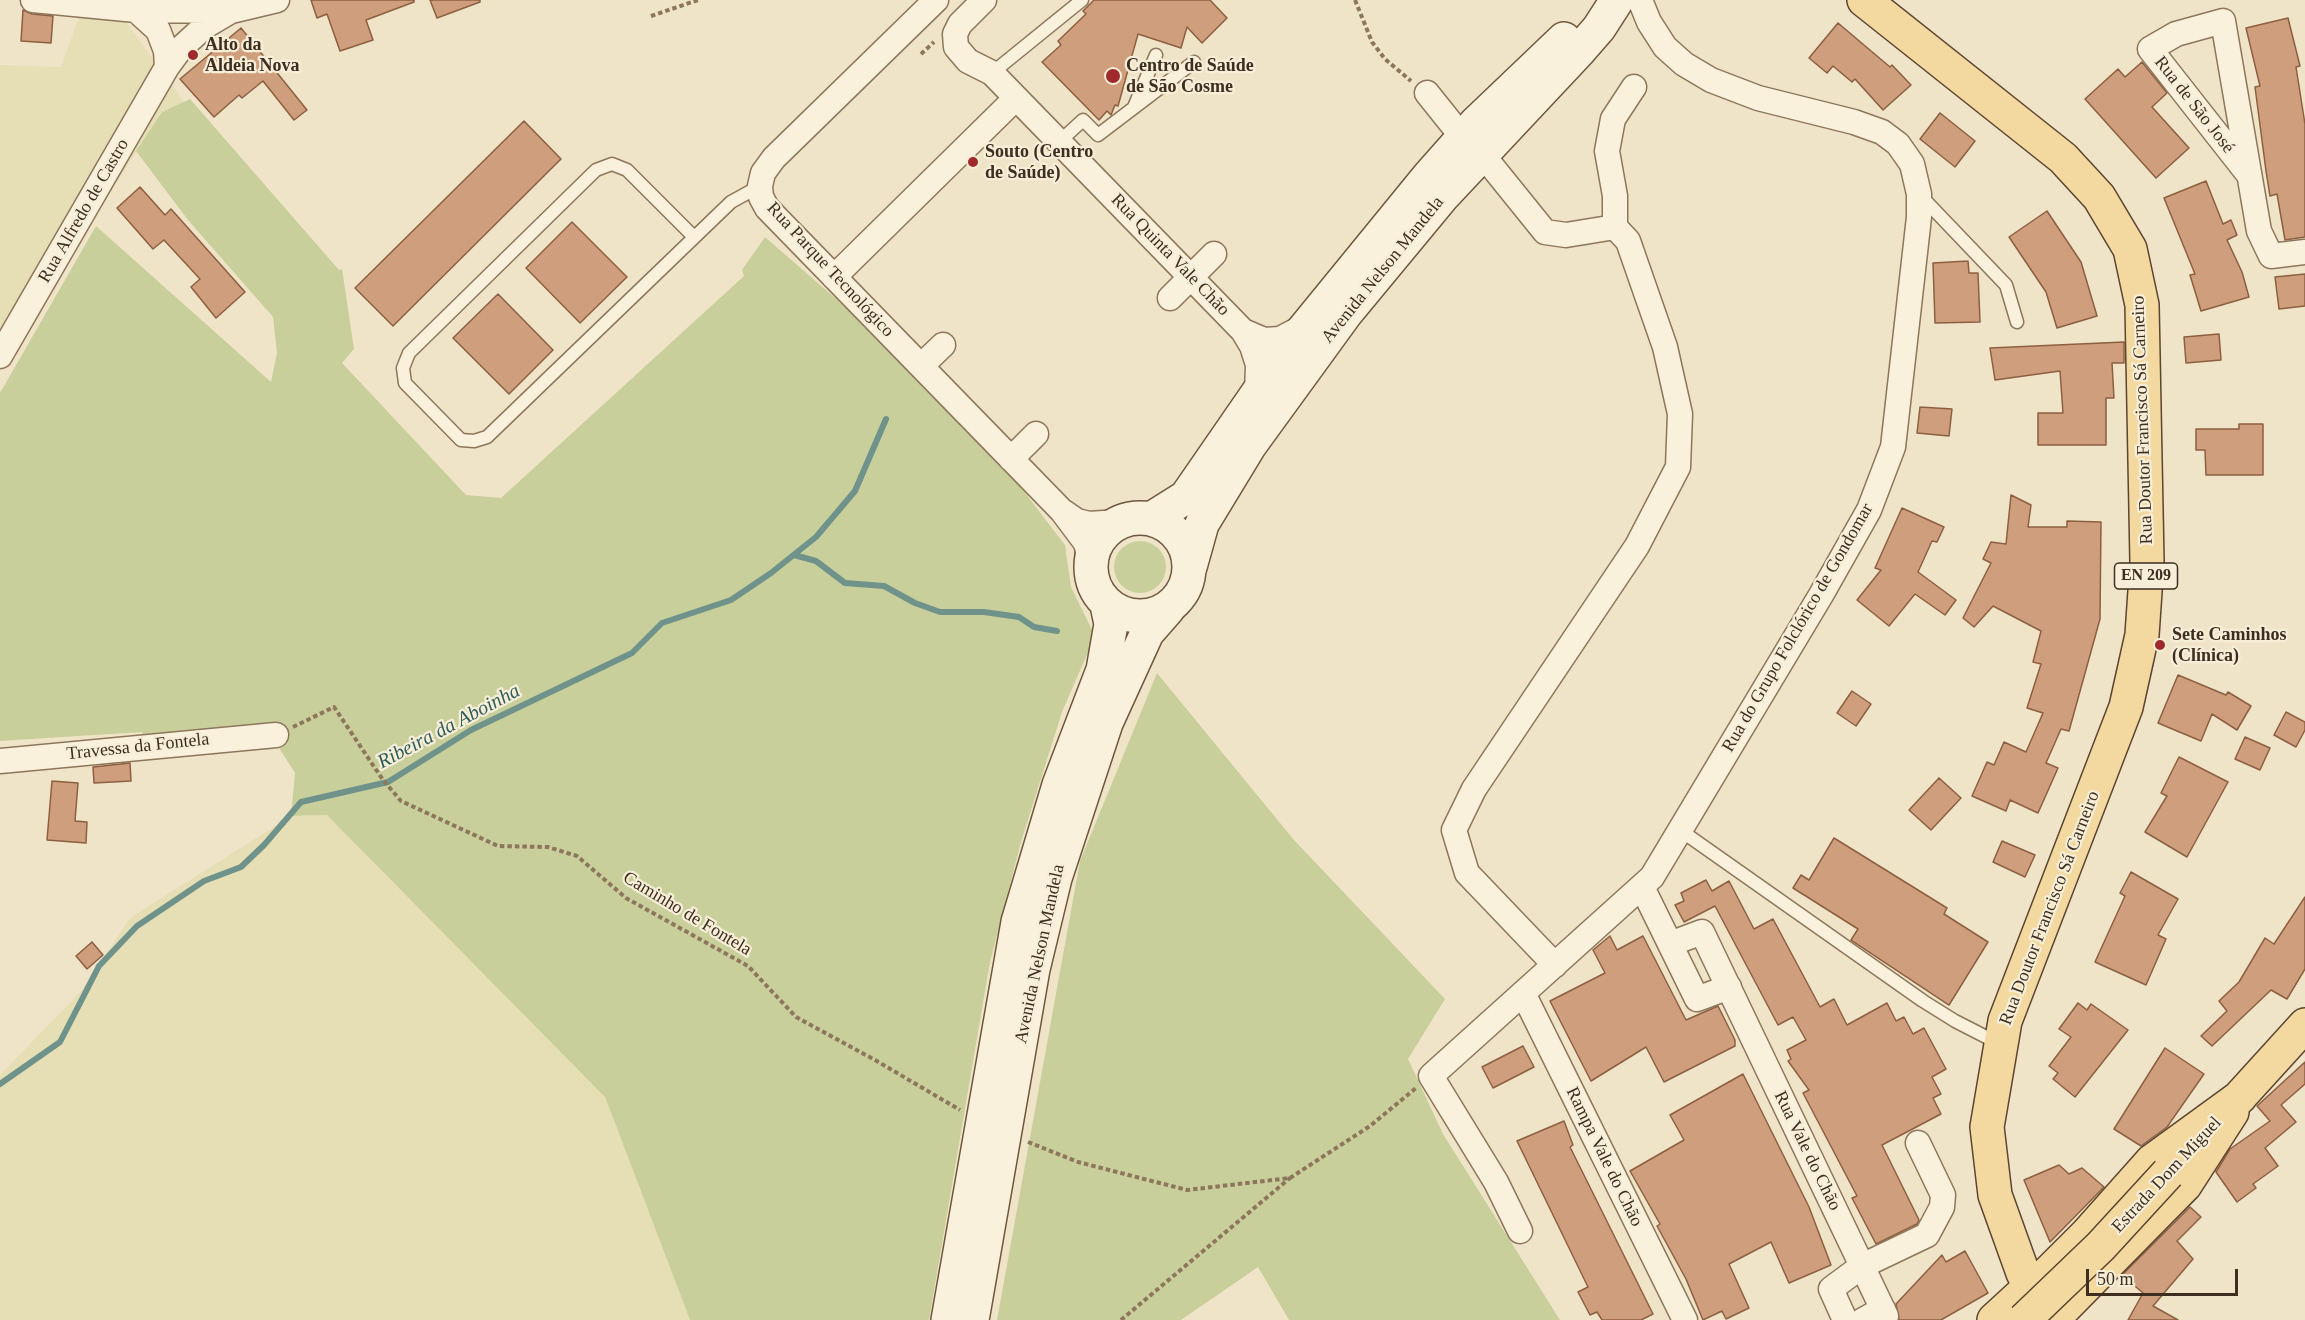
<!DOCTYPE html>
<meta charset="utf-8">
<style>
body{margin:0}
#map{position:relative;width:2305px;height:1320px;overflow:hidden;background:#f0e4c8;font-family:Georgia,serif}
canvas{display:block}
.scale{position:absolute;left:2086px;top:1269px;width:152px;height:27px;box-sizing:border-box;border:3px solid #3d2e20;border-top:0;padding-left:8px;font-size:18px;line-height:21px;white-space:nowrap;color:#3d2e20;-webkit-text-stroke:4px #f7eed8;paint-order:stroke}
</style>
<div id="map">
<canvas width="2305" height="1320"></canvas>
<div class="scale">50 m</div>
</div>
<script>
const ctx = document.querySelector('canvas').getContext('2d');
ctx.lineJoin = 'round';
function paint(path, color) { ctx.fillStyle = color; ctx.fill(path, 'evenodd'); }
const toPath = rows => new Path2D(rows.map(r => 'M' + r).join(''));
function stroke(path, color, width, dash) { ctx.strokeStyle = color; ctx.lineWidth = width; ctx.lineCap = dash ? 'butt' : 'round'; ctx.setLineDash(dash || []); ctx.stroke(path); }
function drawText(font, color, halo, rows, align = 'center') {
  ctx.font = font + ' Georgia,serif'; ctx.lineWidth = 4.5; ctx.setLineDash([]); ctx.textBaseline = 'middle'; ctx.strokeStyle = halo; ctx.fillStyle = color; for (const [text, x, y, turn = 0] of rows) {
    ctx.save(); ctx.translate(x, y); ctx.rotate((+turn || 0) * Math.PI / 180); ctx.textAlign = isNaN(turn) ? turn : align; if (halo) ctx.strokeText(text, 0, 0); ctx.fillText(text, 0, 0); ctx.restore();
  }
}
paint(toPath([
 [81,12,127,23,184,102,162,112,18,337,0,333,0,65,61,67],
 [337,815,592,1064,690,1320,0,1320,0,1075,81,991,130,918,291,816]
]), '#e6deb5');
paint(toPath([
 [190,99,339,270,342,269,354,349,342,363,466,495,501,498,744,276,742,270,765,237,926,377,1006,468,1065,545,1071,587,1095,636,1062,712,1021,842,990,962,929,1320,690,1320,605,1097,327,815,291,816,295,773,274,740,142,736,142,732,0,741,0,393,96,226,271,382,277,353,273,317,188,220,136,151,162,112],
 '1114 567a26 26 0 1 1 52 0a26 26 0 1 1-52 0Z',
 [1157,673,1294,840,1445,999,1408,1059,1443,1134,1560,1320,1289,1320,1258,1267,1181,1320,997,1320,1080,861]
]), '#c9cf9b');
stroke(toPath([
 [794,555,816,561,845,583,884,586,915,603,940,612,984,612,1019,617,1034,627,1057,631],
 [0,1084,60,1042,99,966,137,926,204,881,241,867,264,845,301,802,388,782,471,730,632,653,662,623,731,600,771,573,816,537,855,491,886,419]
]), '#6f938a', 6);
const building = toPath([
 [311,0,414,0,414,2,366,20,373,40,340,51,327,14,317,18,311,0],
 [430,0,480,0,480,2,437,18,430,0],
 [1094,0,1210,0,1227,18,1202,43,1187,27,1181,48,1138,34,1118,106,1115,105,1111,115,1107,111,1099,120,1042,62,1061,45,1058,41,1086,14,1083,11,1094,0],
 [23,10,32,14,53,16,51,43,21,41,23,10],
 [2288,18,2300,66,2296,67,2305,124,2305,237,2285,240,2277,194,2270,196,2266,171,2255,87,2260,86,2246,28,2288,18],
 [1838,23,1890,67,1892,65,1911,85,1883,110,1855,79,1852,82,1833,66,1827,73,1809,58,1838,23],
 [241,28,307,110,294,120,263,81,242,98,239,95,214,117,180,79,241,28],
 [2142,62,2167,93,2152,107,2189,148,2156,178,2085,99,2118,69,2125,77,2142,62],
 [1940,113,1975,141,1955,167,1920,139,1940,113],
 [524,121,561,159,393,326,355,288,524,121],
 [2206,181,2223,224,2231,220,2237,235,2227,240,2242,272,2249,297,2201,311,2190,275,2195,274,2164,198,2206,181],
 [140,187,165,215,171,209,245,292,216,318,191,287,200,279,164,240,153,249,117,208,140,187],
 [2047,211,2081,262,2097,316,2057,328,2046,292,2009,237,2047,211],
 [572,222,627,277,580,323,526,268,572,222],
 [1968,261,1969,273,1978,273,1980,322,1935,323,1933,263,1968,261],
 [2305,274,2305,306,2279,309,2275,277,2305,274],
 [498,294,553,350,509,394,453,338,498,294],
 [2219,334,2221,360,2186,363,2184,337,2219,334],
 [2124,342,2124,363,2112,363,2114,398,2106,398,2106,445,2038,445,2038,413,2063,413,2060,371,1995,380,1990,348,2124,342],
 [1920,407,1952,409,1949,436,1917,433,1920,407],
 [2239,424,2263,424,2263,475,2206,475,2205,450,2196,450,2196,429,2239,429,2239,424],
 [2011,495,2031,505,2028,527,2067,527,2067,521,2101,522,2100,619,2069,731,2061,729,2046,763,2058,768,2038,813,2010,800,2006,811,1972,796,1987,762,1994,765,2004,742,2026,752,2043,713,2027,708,2041,664,2033,662,2041,631,1993,606,1974,627,1963,618,1991,563,1983,559,1991,542,2006,544,2011,495],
 [1902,508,1944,527,1937,542,1932,541,1918,572,1956,600,1945,615,1915,594,1889,626,1857,600,1881,570,1875,568,1902,508],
 [2178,675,2226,695,2228,692,2251,706,2237,730,2212,714,2201,741,2158,723,2178,675],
 [1852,691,1871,704,1856,726,1837,713,1852,691],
 [2286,712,2305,722,2305,730,2296,747,2274,735,2286,712],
 [2245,737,2270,748,2260,770,2235,759,2245,737],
 [2179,757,2228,782,2187,857,2145,832,2167,796,2161,793,2179,757],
 [130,763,131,781,94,783,93,767,130,763],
 [1939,778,1961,798,1931,830,1909,810,1939,778],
 [52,781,78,783,75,821,87,822,86,843,47,840,52,781],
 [1834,838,1947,908,1944,914,1988,942,1949,1005,1851,940,1858,929,1793,888,1801,875,1809,880,1834,838],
 [2002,841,2035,855,2025,877,1993,862,2002,841],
 [2131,872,2178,899,2158,935,2166,939,2146,985,2095,962,2125,896,2120,893,2131,872],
 [1706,880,1712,891,1729,881,1754,929,1773,919,1820,1007,1834,999,1847,1025,1887,1003,1896,1021,1904,1017,1913,1034,1924,1028,1946,1069,1932,1077,1941,1094,1933,1098,1941,1114,1882,1145,1919,1220,1917,1224,1876,1244,1852,1198,1857,1196,1803,1093,1809,1090,1788,1061,1791,1059,1787,1050,1806,1040,1793,1017,1778,1025,1715,906,1684,922,1675,905,1684,901,1681,893,1706,880],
 [2305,897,2305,969,2287,999,2271,990,2212,1046,2201,1036,2227,1011,2219,1001,2239,982,2265,938,2274,944,2305,897],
 [1610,936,1617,950,1643,936,1686,1020,1718,1006,1735,1040,1735,1046,1664,1082,1646,1047,1591,1081,1550,1001,1605,973,1593,950,1610,936],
 [92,942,103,955,87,969,76,956,92,942],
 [2078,1003,2087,1010,2091,1004,2128,1030,2075,1097,2053,1079,2058,1073,2049,1066,2071,1037,2059,1029,2078,1003],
 [1523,1046,1534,1067,1493,1088,1482,1067,1523,1046],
 [2165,1048,2204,1074,2167,1127,2141,1146,2114,1129,2165,1048],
 [2305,1062,2305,1084,2281,1105,2296,1122,2265,1148,2278,1166,2253,1184,2256,1188,2237,1202,2216,1172,2230,1149,2270,1121,2257,1106,2305,1062],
 [1743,1074,1809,1207,1831,1265,1789,1283,1771,1242,1729,1264,1749,1308,1726,1319,1722,1311,1703,1320,1686,1279,1657,1226,1660,1224,1630,1171,1684,1140,1670,1115,1743,1074],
 [1564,1121,1573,1145,1570,1147,1653,1314,1641,1320,1602,1320,1597,1312,1590,1315,1578,1292,1588,1287,1517,1141,1564,1121],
 [2059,1165,2069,1174,2082,1168,2104,1187,2050,1242,2024,1180,2059,1165],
 [2190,1207,2201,1217,2177,1241,2193,1259,2153,1306,2178,1320,2128,1320,2143,1293,2122,1275,2190,1207],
 [1965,1251,1988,1293,1941,1320,1899,1320,1896,1304,1942,1255,1946,1262,1965,1251]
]);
paint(building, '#cf9f7d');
stroke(building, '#8d5f41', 1.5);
const service = toPath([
 [992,73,1082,0],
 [1134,107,1156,55],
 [1059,142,1083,120,1098,135,1194,62],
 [1919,194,2006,285,2017,322],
 [694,237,627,170,612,164,596,170,409,353,403,368,405,383,461,440,474,441,487,437,731,202,760,186],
 [1680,830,1923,1001,1955,1021,1998,1043]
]);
const minor = toPath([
 [33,0,136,10,231,11,277,0],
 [936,0,774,158,763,173,760,186,761,197,767,208,1062,511,1086,543,1090,561],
 [984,0,960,24,955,34,956,47,968,61,992,73,1243,331,1252,346,1258,365,1257,393],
 [136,10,158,30,166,51,167,67],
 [1427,93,1463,138],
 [1482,154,1545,232,1566,235,1615,227,1628,241,1665,347,1680,414,1678,467,1637,546,1474,789,1454,830,1467,873,1555,965],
 [2249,175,2150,49,2176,34,2223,21,2259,231,2271,256,2305,252],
 [1615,227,1615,196,1607,151,1613,119,1634,87],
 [834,277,1016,98],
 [1170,298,1214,254],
 [1243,331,1264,340,1280,339,1305,326],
 [0,356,167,67,181,48,204,27,231,11],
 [921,366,943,345],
 [1011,459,1036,434],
 [1064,512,1077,521,1089,524,1118,522],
 [0,761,276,735],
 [1642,887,1670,944,1702,932,1886,1316],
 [1670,944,1697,999,1729,987],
 [1523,993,1685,1320],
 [1520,1231,1496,1182,1431,1076,1652,877,1821,595,1869,510,1893,447,1919,217,1919,194,1912,164,1898,144,1882,132,1854,122,1758,98,1711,80,1684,64,1665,47,1649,22,1640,0],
 [1845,1320,1831,1289,1862,1266,1927,1235,1942,1207,1943,1195,1918,1143],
 [1863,1320,1883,1309]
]);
const secondary = toPath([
 '1091 567a49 49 0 1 1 98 0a49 49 0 1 1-98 0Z',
 [1151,519,1186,497,1291,345,1429,176,1476,123,1564,39],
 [1190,567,1202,524,1250,445,1346,313,1442,197,1579,51,1599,28,1617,0],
 [948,1320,1018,922,1059,785,1103,670,1111,624,1107,605],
 [972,1320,1033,969,1055,878,1106,723,1147,633,1168,609]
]);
const primary = toPath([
 [1864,0,2063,158,2099,197,2130,249,2142,305,2147,562,2142,635,2126,707,2005,1021,1987,1127,1995,1195,2023,1273,2031,1286],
 [2225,1113,2305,1025],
 [1994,1320,2031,1286,2038,1283,2087,1234,2152,1161,2240,1097],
 [2047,1320,2057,1315,2185,1185,2232,1112]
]);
stroke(service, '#8d765c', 15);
stroke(minor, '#8d765c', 27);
stroke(secondary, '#6f573f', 36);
stroke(primary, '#5b4430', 36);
stroke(toPath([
 [1355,0,1372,42,1385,59,1411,81],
 [651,16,698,0],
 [921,54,934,42],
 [293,727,334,707,383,780,401,801,498,846,548,847,577,856,626,898,748,966,796,1017,875,1060,960,1110],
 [1028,1142,1078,1162,1187,1190,1290,1178,1370,1126,1416,1088],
 [1121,1320,1290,1178]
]), '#8d765c', 4, [4.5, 3]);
stroke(service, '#faf1dc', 12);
stroke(minor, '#faf1dc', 24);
stroke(secondary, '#faf1dc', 33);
stroke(primary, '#f3d9a0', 33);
const primaryBridge = toPath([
 [2024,1320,2101,1246,2168,1173]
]);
stroke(primaryBridge, '#5b4430', 36, []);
stroke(primaryBridge, '#f3d9a0', 33);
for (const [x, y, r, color] of [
 [193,55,6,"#9e2a2b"],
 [1113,76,8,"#9e2a2b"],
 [973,162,6,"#9e2a2b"],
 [2160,645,6,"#9e2a2b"]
]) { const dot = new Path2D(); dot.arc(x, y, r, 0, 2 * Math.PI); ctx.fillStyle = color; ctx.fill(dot); stroke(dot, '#f7eed8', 2); }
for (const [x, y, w] of [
 [2146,576,63]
]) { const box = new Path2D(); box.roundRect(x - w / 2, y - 13, w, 26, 4.5); ctx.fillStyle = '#f7eed8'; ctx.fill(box); stroke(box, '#3d2e20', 1.5); }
drawText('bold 16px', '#3d2e20', null, [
 ["EN 209",2146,576]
]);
drawText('bold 18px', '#3d2e20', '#f7eed8', [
 ["Alto da",205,45],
 ["Aldeia Nova",205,66],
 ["Centro de Saúde",1126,66],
 ["de São Cosme",1126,87],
 ["Souto (Centro",985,152],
 ["de Saúde)",985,173],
 ["Sete Caminhos",2172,635],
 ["(Clínica)",2172,656]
], 'left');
drawText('18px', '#3d2e20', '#f7eed8', [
 ["Rua de São José",2194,105,52],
 ["Rua Alfredo de Castro",84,211,-60],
 ["Rua Quinta Vale Chão",1170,255,46],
 ["Rua Parque Tecnológico",830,270,47],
 ["Avenida Nelson Mandela",1383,270,-51],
 ["Rua Doutor Francisco Sá Carneiro",2143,420,-92],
 ["Rua do Grupo Folclórico de Gondomar",1798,628,-60],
 ["Travessa da Fontela",138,747,-6],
 ["Rua Doutor Francisco Sá Carneiro",2050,908,-69],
 ["Caminho de Fontela",687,914,31],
 ["Avenida Nelson Mandela",1040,954,-78],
 ["Rua Vale do Chão",1807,1151,64],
 ["Rampa Vale do Chão",1604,1157,64],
 ["Estrada Dom Miguel",2167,1175,-47]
]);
drawText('italic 20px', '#2f5d5a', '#f7eed8', [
 ["Ribeira da Aboinha",449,727,-28]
]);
</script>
